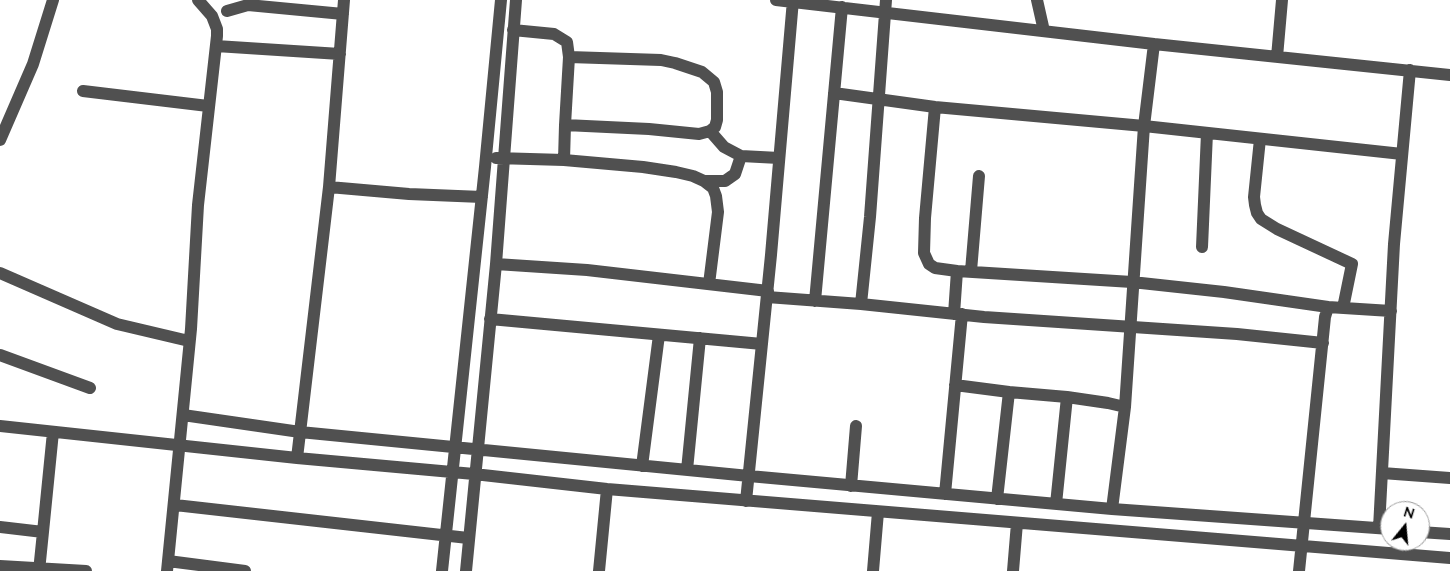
<!DOCTYPE html>
<style>
body{margin:0}
#map{position:relative;width:1450px;height:571px;overflow:hidden;background:#fff;font-family:Mulish,sans-serif}
canvas{display:block}
.north{position:absolute;left:1380px;top:501px;width:50px;height:50px;box-sizing:border-box;background:#fff;border:1px solid #999;border-radius:50%;rotate:17deg;font-size:14px;font-weight:700;line-height:20px;text-align:center;color:#000}
.north::after{content:'';display:block;margin:auto;width:18px;height:22px;background:#000;clip-path:polygon(50% 0,100% 100%,50% 72%,0 100%)}
</style>
<div id="map">
<canvas width="1450" height="571"></canvas>
<div class="north">N</div>
</div>
<script>
const ctx = document.querySelector('canvas').getContext('2d');
ctx.lineJoin = 'round';
const toPath = rows => new Path2D(rows.map(r => 'M' + r).join(''));
function stroke(path, color, width, dash) { ctx.strokeStyle = color; ctx.lineWidth = width; ctx.lineCap = dash ? 'butt' : 'round'; ctx.setLineDash(dash || []); ctx.stroke(path); }
stroke(toPath([
 [344,0,329,187,409,194,482,197],
 [776,0,1154,44,1450,75],
 [1037,0,1044,31],
 [227,11,248,5,343,14],
 [216,46,340,54],
 [1277,57,1282,0],
 [83,91,208,106],
 [834,93,935,107,1144,126,1402,154],
 [935,107,925,218,924,253,929,264,935,268,957,271],
 [565,125,649,129,699,134,710,131,715,127,717,120,717,92,714,82,702,72,675,63,661,60,569,57],
 [710,131,724,147,741,156,779,158],
 [1260,139,1254,197,1255,205,1257,213,1261,219,1277,229,1352,264,1343,308],
 [0,140,33,64,53,0],
 [496,158,564,160,565,125,569,57,567,42,554,34,513,30],
 [564,160,643,167,676,172,693,176,704,181,713,188,716,196,718,212,709,284],
 [704,181,725,181,735,174,741,156],
 [1202,247,1207,133],
 [496,264,587,270,768,291],
 [971,271,979,176],
 [0,273,117,324,189,341],
 [767,297,861,304,984,317,1237,334,1323,343],
 [815,301,842,7],
 [861,304,870,217,886,0],
 [954,314,957,271,1132,282,1224,292,1328,307],
 [490,319,762,344],
 [0,355,90,388],
 [955,385,1009,392,997,499],
 [1009,392,1067,397,1056,504],
 [1067,397,1108,403,1125,407],
 [183,415,300,432,749,476,1112,509,1390,529],
 [0,426,297,458,474,474,607,489,1450,558],
 [297,458,329,187],
 [642,466,659,335],
 [687,470,700,338],
 [1382,473,1450,478],
 [851,486,856,426],
 [945,494,962,314],
 [746,501,771,255,793,0],
 [175,505,468,538],
 [1112,509,1125,407,1144,126,1154,44],
 [0,527,43,532,53,432],
 [1379,528,1394,244,1410,70],
 [1420,532,1450,534],
 [168,561,245,571],
 [0,566,86,571],
 [39,571,43,532],
 [167,571,191,329,198,205,217,36,217,29,212,16,198,0],
 [442,571,485,167,501,0],
 [466,571,496,264,516,0],
 [599,571,607,489],
 [873,571,878,512],
 [1013,571,1017,523],
 [1299,571,1325,317,1328,307,1391,311]
]), '#505050', 12);
</script>
